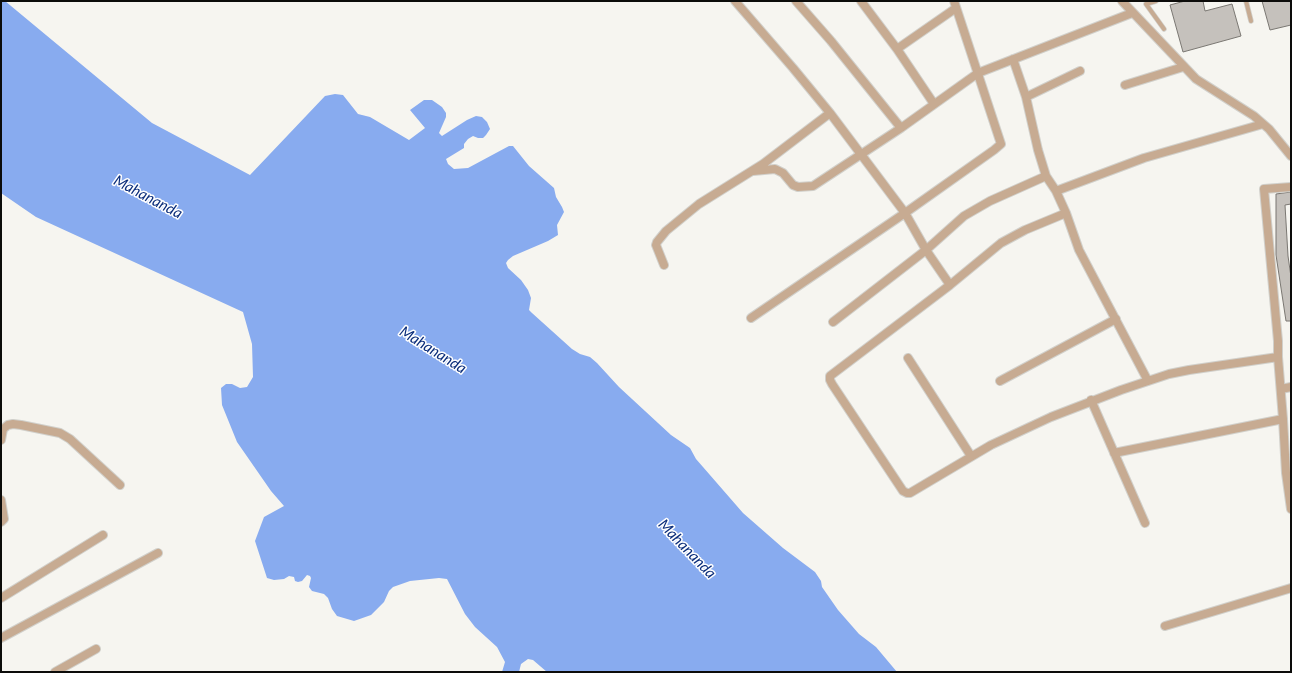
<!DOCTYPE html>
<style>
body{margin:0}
#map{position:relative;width:1292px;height:673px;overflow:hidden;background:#f6f5f0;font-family:Lato,sans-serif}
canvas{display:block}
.frame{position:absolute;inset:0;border:2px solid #0c0c0a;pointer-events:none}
</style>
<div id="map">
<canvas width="1292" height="673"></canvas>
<div class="frame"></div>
</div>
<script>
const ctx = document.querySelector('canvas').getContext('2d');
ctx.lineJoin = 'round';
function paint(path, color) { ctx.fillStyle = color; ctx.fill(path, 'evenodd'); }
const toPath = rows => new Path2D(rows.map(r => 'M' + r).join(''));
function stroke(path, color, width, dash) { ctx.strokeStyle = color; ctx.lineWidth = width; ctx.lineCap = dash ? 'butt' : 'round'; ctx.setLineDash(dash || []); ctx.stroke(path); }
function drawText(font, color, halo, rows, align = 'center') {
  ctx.font = font + ' Lato,sans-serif'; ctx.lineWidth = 3; ctx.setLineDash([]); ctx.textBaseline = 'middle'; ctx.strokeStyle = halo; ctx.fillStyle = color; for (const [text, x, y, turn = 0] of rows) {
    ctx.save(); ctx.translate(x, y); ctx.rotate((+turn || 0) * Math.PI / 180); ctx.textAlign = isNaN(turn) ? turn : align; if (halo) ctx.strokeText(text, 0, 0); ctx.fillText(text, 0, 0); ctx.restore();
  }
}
paint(toPath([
 [1,1,5,1,152,123,250,175,325,96,335,94,343,95,358,114,370,117,409,140,425,128,410,110,424,100,432,100,442,107,446,113,446,117,439,133,442,136,467,120,476,116,482,117,487,122,490,129,486,135,483,138,478,138,473,136,468,139,464,144,464,148,446,159,448,164,454,169,468,168,509,146,513,146,529,166,554,188,556,197,562,207,564,212,557,225,558,235,548,241,513,256,508,260,506,263,508,268,521,280,528,290,531,298,529,310,532,313,572,349,580,354,590,357,597,363,619,387,671,435,690,448,696,459,703,467,743,513,783,548,815,572,821,581,822,587,838,610,859,634,876,647,897,672,547,672,533,660,528,659,521,664,519,672,502,672,505,662,497,647,475,627,465,614,447,579,439,578,410,581,393,587,389,591,384,602,371,615,354,621,337,616,332,609,328,598,324,594,312,591,309,587,311,578,310,576,307,575,302,581,298,582,295,581,294,577,289,576,284,579,274,580,267,578,255,541,264,517,284,506,271,491,237,442,222,405,221,388,226,384,232,384,240,388,247,387,253,377,252,344,243,312,36,217,1,193]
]), '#88abef');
const building = toPath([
 [1185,1,1203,1,1205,11,1232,4,1241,36,1183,52,1170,5,1185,1],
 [1262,1,1291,1,1291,25,1270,30,1262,1],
 [1291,192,1291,204,1285,205,1288,256,1291,277,1291,321,1286,321,1276,255,1276,194,1291,192]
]);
paint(building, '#c5c1bc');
stroke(building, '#7a7772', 1);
const service = toPath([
 [1156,1,1146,4,1164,29],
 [1246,1,1251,21]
]);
const minor = toPath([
 [735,1,793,68,830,113,905,213,926,250,950,285],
 [796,1,831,41,901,128],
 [861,1,897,49,934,104],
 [1122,1,1196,79,1254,116,1269,129,1291,156],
 [897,49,956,8],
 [1013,59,1026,97,1038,150,1046,176,1056,191,1066,213,1079,250,1148,381],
 [1125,85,1183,67],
 [1026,97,1080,71],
 [753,171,775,169,783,173,793,185,798,187,813,186,901,128,978,73,1132,13],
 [1056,191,1144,158,1263,124],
 [1066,213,1025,230,1001,243,950,285,830,376,830,380,832,384,903,491,907,493,910,493,991,445,1051,417,1121,390,1169,374,1189,370,1278,357,1283,419],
 [664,265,656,245,657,242,666,231,699,204,763,164,830,113],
 [751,318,905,213,994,150,1001,144,954,1],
 [833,322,926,250,964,216,990,201,1046,176],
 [1278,357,1278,341,1264,189,1291,187],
 [908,358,971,456],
 [1000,381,1116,319],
 [1281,389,1291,387],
 [1091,400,1145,523],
 [1,440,3,429,8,425,13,424,21,425,60,433,70,439,120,485],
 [1114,453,1283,419,1286,473,1291,509],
 [1,500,4,519,1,522],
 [1,598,103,535],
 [1165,626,1291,588],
 [1,638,158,553],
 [55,672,96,649]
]);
stroke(service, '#d1d0cb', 5.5);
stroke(minor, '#d1d0cb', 10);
stroke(service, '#c7ab92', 4);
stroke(minor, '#c7ab92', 8);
drawText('italic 15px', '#0c2e7b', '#fff', [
 ["Mahananda",148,197,28],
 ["Mahananda",433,350,32],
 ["Mahananda",687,549,46]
]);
</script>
